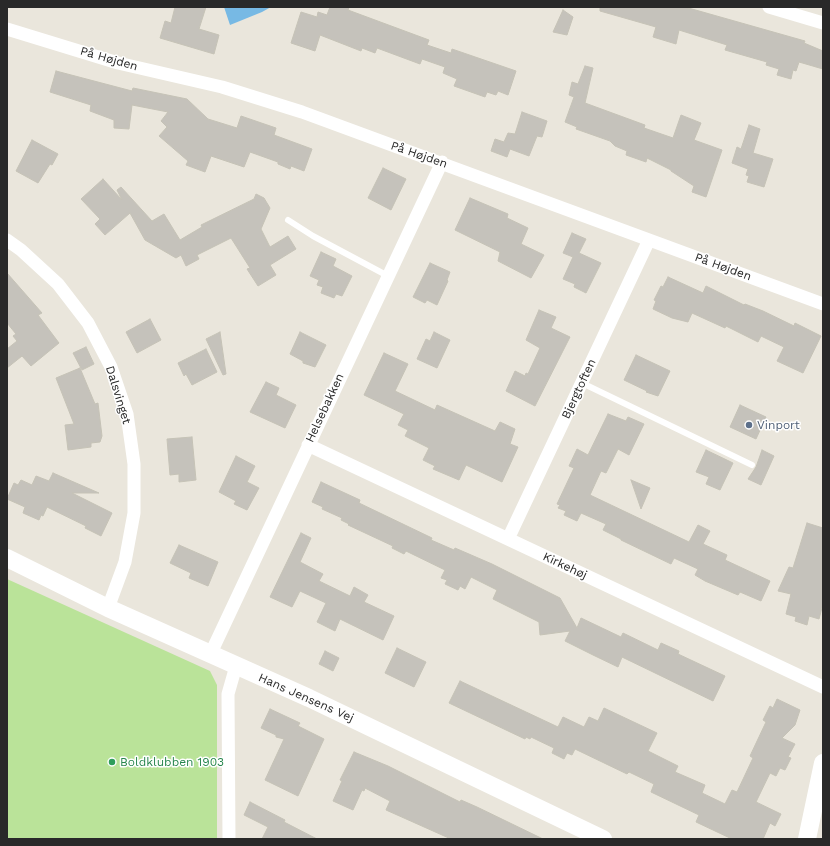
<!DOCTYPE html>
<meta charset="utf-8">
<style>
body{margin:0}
#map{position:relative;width:830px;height:846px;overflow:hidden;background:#eae6dc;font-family:"Work Sans",sans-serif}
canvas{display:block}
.frame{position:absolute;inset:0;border:8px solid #292929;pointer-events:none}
</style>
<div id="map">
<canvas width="830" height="846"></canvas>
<div class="frame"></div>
</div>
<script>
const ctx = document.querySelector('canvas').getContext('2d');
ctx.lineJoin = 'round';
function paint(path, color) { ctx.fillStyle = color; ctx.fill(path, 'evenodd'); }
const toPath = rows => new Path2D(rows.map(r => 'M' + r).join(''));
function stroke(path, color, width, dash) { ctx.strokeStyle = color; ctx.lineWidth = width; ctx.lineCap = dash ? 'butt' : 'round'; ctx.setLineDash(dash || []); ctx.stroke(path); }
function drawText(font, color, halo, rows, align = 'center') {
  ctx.font = font + ' "Work Sans",sans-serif'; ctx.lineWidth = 3; ctx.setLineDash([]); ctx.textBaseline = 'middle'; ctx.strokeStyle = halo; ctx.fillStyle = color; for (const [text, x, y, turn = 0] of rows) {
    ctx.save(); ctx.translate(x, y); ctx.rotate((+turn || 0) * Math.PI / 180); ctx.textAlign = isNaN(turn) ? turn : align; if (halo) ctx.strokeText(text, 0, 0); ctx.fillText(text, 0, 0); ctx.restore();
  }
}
paint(toPath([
 [7,579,210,671,217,685,217,839,7,839]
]), '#bae399');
paint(toPath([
 [224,7,271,7,262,12,230,25]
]), '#77b9e4');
const building = toPath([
 [175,7,206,7,199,29,219,35,214,54,160,38,165,21,171,23,175,7],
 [330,7,349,7,348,10,429,40,427,45,451,53,452,49,516,71,508,95,498,91,496,95,487,92,485,97,454,86,457,79,443,73,445,67,422,59,420,64,377,48,375,53,362,48,361,51,320,35,315,51,291,43,301,12,317,17,318,12,327,15,330,7],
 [600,7,685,7,805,41,804,43,823,51,823,69,799,62,796,71,793,70,791,79,777,75,779,69,766,65,767,62,725,50,727,45,679,30,676,44,653,37,656,27,600,11,600,7],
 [563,10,573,17,567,35,553,32,563,10],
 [585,66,593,68,585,103,645,125,644,128,673,138,681,115,701,123,694,140,722,150,706,197,692,192,694,186,671,171,671,170,647,158,646,162,626,155,627,151,615,146,610,141,576,129,577,127,565,122,574,97,569,95,572,82,578,84,585,66],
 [56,71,132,91,133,88,187,99,208,119,237,128,241,116,276,128,274,135,312,149,304,171,291,166,290,169,278,164,278,162,250,152,244,167,211,156,205,172,186,165,188,161,159,136,167,127,161,121,168,112,132,105,129,129,114,128,114,120,90,111,91,105,50,92,56,71],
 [522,112,547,121,542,137,537,136,529,156,510,149,507,157,491,151,495,139,504,142,508,133,515,134,522,112],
 [749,125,760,129,753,153,773,159,764,187,747,182,749,176,746,175,748,169,732,163,737,147,741,149,749,125],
 [32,140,58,154,52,165,50,164,38,183,16,171,32,140],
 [383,168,406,179,391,210,368,198,383,168],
 [103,179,122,200,117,190,121,187,152,221,164,214,180,240,202,227,201,225,254,199,256,194,264,198,270,208,261,229,270,247,288,236,296,249,270,265,276,275,258,286,247,269,250,268,231,238,197,255,199,259,186,266,181,255,176,258,145,240,130,213,105,235,95,224,100,219,81,199,103,179],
 [470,198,508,214,507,218,528,228,521,244,544,255,531,278,498,261,500,252,455,230,470,198],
 [572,233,586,239,579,253,601,263,586,293,574,287,575,284,563,279,573,257,563,253,572,233],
 [321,252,336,259,333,266,352,276,342,296,336,294,334,298,321,293,323,287,317,285,319,280,310,276,321,252],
 [430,263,450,272,447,280,448,281,437,305,427,300,425,303,413,297,430,263],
 [7,273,42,313,38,315,59,343,31,366,22,356,7,368,7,349,17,341,13,336,16,334,7,323,7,273],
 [668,277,703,293,706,286,744,305,745,304,763,311,794,326,795,323,821,336,803,373,777,361,784,347,761,336,758,342,726,326,725,328,692,313,688,322,672,318,653,309,656,301,654,300,661,286,663,287,668,277],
 [539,310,556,317,551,328,570,337,535,406,506,391,515,371,525,376,526,373,528,374,540,348,526,340,539,310],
 [150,319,161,340,137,353,126,332,150,319],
 [220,332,226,374,223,375,206,339,220,332],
 [300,332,326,345,315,367,303,363,303,361,290,354,300,332],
 [434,332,450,340,437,368,417,359,426,339,430,341,434,332],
 [86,347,94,364,82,370,73,353,86,347],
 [206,349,217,372,192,385,186,374,184,376,178,363,206,349],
 [384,353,408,364,395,391,435,410,437,405,495,431,500,422,515,429,510,444,518,447,502,482,466,465,459,480,433,469,435,466,423,460,429,448,405,436,408,430,398,425,404,414,364,395,384,353],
 [636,355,670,371,658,396,646,392,647,391,624,380,636,355],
 [80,368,95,404,98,403,102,436,100,442,91,443,91,447,68,450,65,425,74,424,56,378,80,368],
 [266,382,279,388,276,395,296,405,285,428,250,412,266,382],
 [740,405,766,417,756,439,730,427,740,405],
 [608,414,626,421,628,417,644,424,629,455,618,449,606,473,601,471,590,495,689,542,698,525,710,531,703,544,727,555,725,560,770,581,761,601,740,592,738,595,705,581,695,575,698,569,674,558,671,564,621,540,621,539,603,530,606,524,581,513,577,521,564,515,566,511,558,508,560,505,557,504,574,468,569,466,577,449,588,455,608,414],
 [192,437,196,480,179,482,179,474,170,475,167,439,192,437],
 [706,450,733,463,720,490,706,484,709,477,696,472,706,450],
 [762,450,774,456,761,485,748,479,756,467,762,450],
 [236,456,255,466,247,482,259,488,247,510,234,504,236,501,219,492,236,456],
 [53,473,99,493,72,493,112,513,101,536,85,528,86,526,47,507,43,516,41,515,39,520,23,513,25,507,7,499,14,483,18,485,21,480,32,485,36,476,49,481,53,473],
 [631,480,650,488,641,509,631,480],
 [321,482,360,500,359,503,432,538,431,540,454,550,455,548,492,564,560,598,577,628,581,618,621,637,623,633,658,650,661,643,679,651,678,654,725,676,713,701,622,657,618,667,593,655,565,641,570,631,540,635,539,622,493,599,497,590,471,577,465,589,460,586,458,590,445,584,447,580,441,578,445,570,406,551,404,554,392,548,393,546,348,525,349,524,341,520,342,518,322,509,323,507,312,502,321,482],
 [807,523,823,528,823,604,819,619,809,616,807,625,795,621,796,617,786,614,791,594,778,591,789,567,793,568,807,523],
 [301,533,311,538,300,562,323,574,319,581,350,596,354,587,368,595,364,602,394,616,383,640,340,619,335,631,317,622,326,603,300,591,292,607,270,597,301,533],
 [179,545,218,562,208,586,189,578,191,573,170,563,179,545],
 [397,648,426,662,414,687,385,673,397,648],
 [325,651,339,658,333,671,319,664,325,651],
 [460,681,558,727,563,717,584,727,589,717,598,721,604,708,657,733,648,751,678,766,675,772,705,785,702,793,725,804,732,790,737,792,753,758,750,756,766,722,763,720,770,706,773,708,777,699,800,710,795,725,782,738,795,744,788,757,791,758,785,770,780,768,776,776,770,773,756,802,781,814,775,826,770,823,763,839,732,839,696,822,699,815,651,792,654,784,629,772,627,774,575,749,572,755,567,753,564,759,552,753,554,748,531,737,530,739,526,737,525,739,449,703,460,681],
 [270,709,300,723,298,726,324,739,298,796,265,780,284,739,276,737,276,735,261,728,270,709],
 [354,752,388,766,460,802,461,800,477,807,543,839,451,839,386,810,390,801,365,788,364,791,362,790,353,810,333,801,342,781,340,780,354,752],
 [250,802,285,820,284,822,317,839,262,839,268,827,244,815,250,802]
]);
paint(building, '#c5c2bb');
stroke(building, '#c5c2b6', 1);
stroke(toPath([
 [288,220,313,236,388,276],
 [582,383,752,465]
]), '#fff', 6);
stroke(toPath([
 [769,7,823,23],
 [7,29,118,63,222,87,302,112,823,304],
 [7,240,21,250,58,284,88,323,111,367,127,414,134,464,134,513,125,562,108,608],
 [308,445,823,687],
 [508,539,649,240],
 [210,655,442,162],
 [229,839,228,694,236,666]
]), '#fff', 13);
stroke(toPath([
 [7,558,108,608,309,698,603,839],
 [807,839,823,763]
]), '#fff', 18);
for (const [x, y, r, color] of [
 [749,425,4,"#5c6f8a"],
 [112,762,4,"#2e9e5b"]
]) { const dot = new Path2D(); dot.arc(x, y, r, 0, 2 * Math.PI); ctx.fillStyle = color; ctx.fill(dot); stroke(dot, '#fff', 1.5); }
drawText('12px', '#292929', '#fff', [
 ["På Højden",109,59,16],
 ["På Højden",419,155,19],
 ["På Højden",723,267,20],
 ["Bjergtoften",579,389,-65],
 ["Dalsvinget",118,395,73],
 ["Helsebakken",325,408,-65],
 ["Kirkehøj",565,566,25],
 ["Hans Jensens Vej",306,698,24]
]);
drawText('12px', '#4e5e75', '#fff', [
 ["Vinport",757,425]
], 'left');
drawText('12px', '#27864d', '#fff', [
 ["Boldklubben 1903",120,762]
], 'left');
</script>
